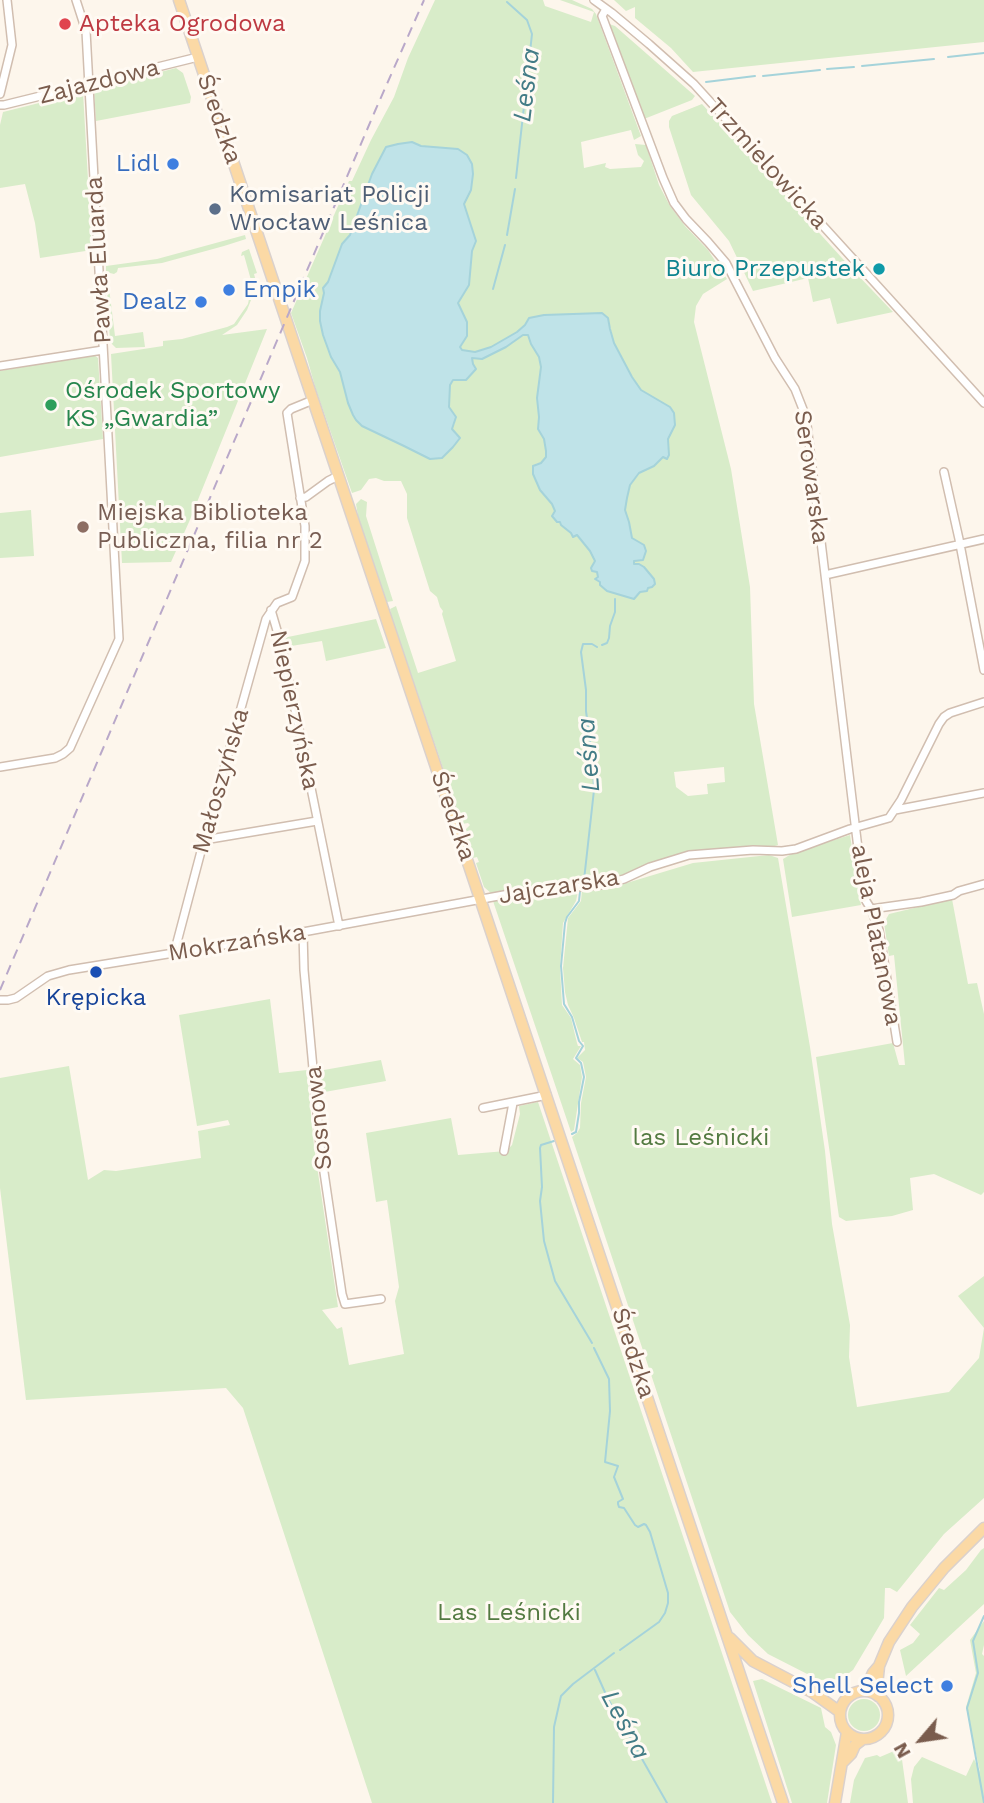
<!DOCTYPE html>
<meta charset="utf-8">
<style>
body{margin:0}
#map{position:relative;width:984px;height:1803px;overflow:hidden;background:#fdf6ec;font-family:"Work Sans",sans-serif}
canvas{display:block}
.north{position:absolute;left:886px;top:1705px;width:70px;height:70px;-webkit-text-stroke:5px #fffaf3;paint-order:stroke;rotate:241deg;font-size:19px;font-weight:700;line-height:28px;text-align:center;color:#7a5c4d}
.north::after{content:'';display:block;margin:auto;width:24px;height:32px;background:#7a5c4d;clip-path:polygon(50% 0,100% 100%,50% 72%,0 100%)}
</style>
<div id="map">
<canvas width="984" height="1803"></canvas>
<div class="north">N</div>
</div>
<script>
const ctx = document.querySelector('canvas').getContext('2d');
ctx.lineJoin = 'round';
function paint(path, color) { ctx.fillStyle = color; ctx.fill(path, 'evenodd'); }
const toPath = rows => new Path2D(rows.map(r => 'M' + r).join(''));
function stroke(path, color, width, dash) { ctx.strokeStyle = color; ctx.lineWidth = width; ctx.lineCap = dash ? 'butt' : 'round'; ctx.setLineDash(dash || []); ctx.stroke(path); }
function drawText(font, color, halo, rows, align = 'center') {
  ctx.font = font + ' "Work Sans",sans-serif'; ctx.lineWidth = 6; ctx.setLineDash([]); ctx.textBaseline = 'middle'; ctx.strokeStyle = halo; ctx.fillStyle = color; for (const [text, x, y, turn = 0] of rows) {
    ctx.save(); ctx.translate(x, y); ctx.rotate((+turn || 0) * Math.PI / 180); ctx.textAlign = isNaN(turn) ? turn : align; if (halo) ctx.strokeText(text, 0, 0); ctx.fillText(text, 0, 0); ctx.restore();
  }
}
paint(toPath([
 [435,0,543,0,545,6,591,22,594,12,560,0,572,0,592,9,596,14,641,136,634,140,631,130,581,142,584,168,606,163,605,167,610,169,641,167,644,161,638,155,635,144,646,145,659,185,670,206,685,226,708,250,727,279,703,294,696,306,694,322,731,469,750,587,754,704,778,845,766,849,732,847,687,853,623,878,600,883,519,888,492,894,484,887,476,863,479,862,477,857,473,858,464,831,470,825,468,823,462,824,391,615,390,609,396,606,418,673,456,661,442,614,443,611,440,607,437,597,430,591,407,518,407,494,401,481,384,481,376,478,369,479,361,490,352,493,316,390,307,358,291,313,349,181,352,181,371,140,394,97,408,58],
 [412,142,421,146,458,149,471,190,464,204,476,241,472,251,469,285,458,303,467,322,467,336,459,347,462,350,475,352,491,347,517,332,525,325,529,318,544,315,602,313,608,318,614,343,632,377,641,390,670,407,675,425,668,439,663,457,654,466,640,473,630,485,627,498,625,510,629,522,632,539,644,545,646,551,643,560,633,561,634,564,648,571,651,576,647,591,640,592,634,599,607,591,600,582,597,572,591,568,595,561,590,551,576,535,572,533,560,522,552,504,540,489,533,474,532,469,536,464,541,463,546,457,546,451,544,439,538,429,539,417,537,398,541,367,539,357,531,344,528,335,523,335,506,347,472,358,473,364,476,369,453,380,450,385,449,407,455,423,430,459,362,426,356,420,348,403,340,372,331,357,320,311,325,293,323,288,328,282,342,244,350,235,372,174],
 [724,767,725,782,707,784,708,794,688,796,676,787,674,772],
 [614,0,984,0,984,42,693,72,671,48,635,18,635,7,626,11],
 [609,24,615,26,695,96,692,100,644,119],
 [176,68,183,73,191,97,190,103,96,121,94,89],
 [83,92,92,250,40,258,35,223,25,184,0,188,0,125,3,112],
 [702,104,852,269,893,312,837,324,830,298,813,302,808,278,753,291,729,241,691,195,669,127,669,121,672,116],
 [245,235,246,239,224,246,162,263,118,268,117,272,114,274,106,272,106,266,157,259],
 [249,249,257,273,254,274,257,285,247,310,237,325,222,335,267,329,189,522,171,562,122,563,111,354,163,346,163,341,182,339,227,327,234,324,248,304,249,299,249,293,254,291,244,255,241,256,242,252],
 [107,288,109,288,115,336,143,332,145,347,116,348,110,342],
 [94,355,98,358,103,439,0,457,0,371],
 [361,499,367,502,366,516,393,601,387,602,358,516,356,504],
 [31,510,34,556,0,558,0,513],
 [376,619,386,648,326,661,322,641,285,647,283,638],
 [850,835,861,905,792,917,783,859,793,853],
 [769,855,778,858,810,1047,825,1151,832,1224,850,1325,849,1357,857,1407,949,1392,979,1358,984,1328,958,1296,984,1276,984,1498,944,1534,897,1592,890,1588,885,1588,884,1618,853,1670,841,1679,819,1680,768,1654,748,1635,730,1612,572,1137,577,1133,580,1128,581,1103,586,1077,583,1062,577,1058,585,1050,584,1042,582,1042,574,1018,568,1005,565,992,563,968,568,918,581,901,582,890,620,885,693,863],
 [578,891,576,901,563,923,560,968,562,1005,571,1018,577,1043,578,1046,581,1046,573,1059,580,1065,582,1077,574,1130,571,1132,493,901,532,894],
 [952,899,968,984,977,983,984,1014,984,1192,981,1195,934,1174,910,1178,913,1210,892,1216,846,1221,839,1217,816,1057,893,1043,899,1065,905,1065,894,955,889,956,884,923,889,914],
 [270,999,279,1073,307,1070,314,1146,338,1307,322,1310,337,1329,342,1327,349,1365,404,1354,395,1301,399,1287,387,1200,376,1202,366,1133,451,1118,458,1155,506,1151,512,1145,520,1114,519,1106,538,1102,772,1803,372,1803,243,1408,226,1388,26,1400,0,1188,0,1078,69,1066,88,1180,104,1170,116,1171,201,1158,198,1131,230,1125,228,1120,197,1126,179,1015],
 [381,1060,386,1081,319,1093,318,1071],
 [984,1548,984,1604,906,1676,900,1650,913,1643,920,1634,910,1625,939,1588,944,1590,966,1570,981,1550],
 [984,1621,984,1645,982,1654,984,1656,984,1803,913,1803,911,1779,914,1767,922,1757,966,1776,974,1759,980,1772,966,1707,976,1673,970,1640],
 [762,1679,821,1708,825,1727,831,1732,836,1745,827,1803,792,1803,753,1681],
 '848 1715a16 16 0 1 1 32 0a16 16 0 1 1-32 0Z',
 [900,1745,908,1803,850,1803,854,1780,865,1758,877,1755,880,1757,894,1751]
]), '#d8ecc9');
const water = toPath([
 [412,142,421,146,458,149,467,155,472,164,473,174,471,190,464,204,476,241,472,251,469,285,458,303,467,322,467,336,460,347,462,350,475,352,491,347,517,332,525,325,529,318,544,315,602,313,608,318,610,329,614,343,632,377,641,390,670,407,674,413,675,425,668,439,669,455,667,459,663,457,654,466,639,473,630,485,627,498,625,510,629,522,632,538,644,545,646,551,643,560,634,561,634,564,639,564,644,567,654,579,655,584,652,587,648,588,647,591,640,592,634,599,607,591,600,585,600,582,595,579,598,577,597,572,592,571,591,568,595,561,590,551,577,535,573,537,571,533,561,525,560,522,557,522,552,516,555,511,552,504,540,490,533,474,533,466,541,463,546,457,546,451,544,439,538,429,539,417,537,398,541,367,539,357,531,344,528,335,523,335,506,347,482,359,472,358,473,364,476,369,466,380,453,380,450,385,449,407,456,417,452,429,460,438,453,447,442,458,430,459,404,446,362,426,356,420,353,415,348,403,340,372,331,357,323,335,320,321,320,311,324,293,323,288,328,282,342,244,350,235,372,174,386,147,398,144,412,142]
]);
paint(water, '#bfe3e8');
stroke(water, '#a5d3da', 2);
stroke(toPath([
 [507,2,527,20,532,34,516,178],
 [948,57,984,53],
 [862,66,934,59],
 [827,69,854,67],
 [763,76,820,70],
 [706,82,755,76],
 [507,235,515,189],
 [493,289,505,245],
 [602,645,607,643,609,638,610,626,615,612,615,599],
 [584,880,594,790,593,765,586,711,586,690,581,652,583,644,592,644,597,647],
 [572,1134,576,1132,579,1113,579,1102,584,1077,581,1063,576,1058,583,1046,579,1041,572,1017,564,1004,561,966,565,923,567,917,579,901,580,891],
 [554,1141,541,1145,540,1148,542,1187,540,1201,544,1241,555,1281,592,1343],
 [594,1348,609,1379,610,1411,605,1462,618,1466,614,1477,623,1499,618,1502,618,1504,619,1507,624,1508,635,1525,638,1527,644,1524,646,1525,650,1532,668,1593,668,1603,665,1613,659,1622,620,1650],
 [595,1670,608,1699,667,1803],
 [553,1803,554,1727,561,1696,573,1684,614,1653],
 [984,1803,967,1708,978,1673,973,1641,984,1616]
]), '#a5d3da', 2);
const minor = toPath([
 [594,0,612,13,649,44,694,84,984,403],
 [606,9,602,16,663,178,674,203,686,219,708,242,726,263,775,358,795,389,806,417,860,865,866,901,871,909,879,930,897,1042],
 [0,94,12,45,7,0],
 [0,105,4,105,198,57],
 [0,366,103,350],
 [944,472,959,539,984,670],
 [300,498,306,497,328,481,338,476],
 [825,575,984,539],
 [271,610,281,644,297,719,339,926],
 [0,767,55,758,63,754,70,748,119,639,86,31,76,0],
 [895,810,984,793],
 [204,840,317,821],
 [871,909,921,902,953,895,959,891,984,884],
 [303,932,304,970,320,1145,342,1294,345,1304,381,1299],
 [176,953,176,946,204,840,266,619,277,603,292,597,305,561,305,526,287,413,291,409,313,400],
 [0,1000,8,1000,16,998,48,976,69,970,303,932,520,892,601,885,624,879,650,867,689,855,753,850,782,851,796,849,850,829,889,818,901,800,939,724,944,717,950,713,984,702],
 [483,1108,547,1095],
 [504,1151,513,1103]
]);
const major = toPath([
 [179,0,783,1803],
 [730,1638,753,1661,812,1692,840,1712],
 [862,1691,867,1686,873,1673,879,1666,889,1642,912,1607,944,1568,984,1528],
 '840 1715a24 24 0 1 1 48 0a24 24 0 1 1-48 0Z',
 [878,1696,877,1685,879,1666],
 [843,1762,851,1754,855,1745,863,1739],
 [835,1803,847,1732]
]);
stroke(minor, '#d1beb0', 10);
stroke(major, '#dad1cd', 13);
stroke(minor, '#fff', 7);
stroke(major, '#fbd9a5', 10);
stroke(toPath([
 [0,990,375,111,424,0]
]), '#b9a8c9', 2, [10, 7]);
for (const [x, y, r, color] of [
 [65,24,7,"#e0444e"],
 [173,164,7,"#3f7fe0"],
 [215,209,7,"#5c6f8a"],
 [879,269,7,"#0f9aa8"],
 [229,290,7,"#3f7fe0"],
 [201,302,7,"#3f7fe0"],
 [51,405,7,"#2e9e5b"],
 [83,527,7,"#8d6e63"],
 [96,972,7,"#1a4fb4"],
 [947,1686,7,"#3f7fe0"]
]) { const dot = new Path2D(); dot.arc(x, y, r, 0, 2 * Math.PI); ctx.fillStyle = color; ctx.fill(dot); stroke(dot, '#fffaf3', 2.5); }
drawText('24px', '#be3a42', '#fffaf3', [
 ["Apteka Ogrodowa",79,24]
], 'left');
drawText('24px', '#7a5c4d', '#fffaf3', [
 ["Zajazdowa",99,82,-14],
 ["Średzka",219,119,71],
 ["Trzmielowicka",767,164,48],
 ["Pawła Eluarda",99,260,-93],
 ["Serowarska",811,477,82],
 ["Niepierzyńska",294,710,78],
 ["Małoszyńska",221,781,-74],
 ["Średzka",453,816,71],
 ["Jajczarska",559,887,-9],
 ["aleja Platanowa",876,935,79],
 ["Mokrzańska",237,943,-9],
 ["Sosnowa",319,1118,-96],
 ["Średzka",633,1353,72]
]);
drawText('24px', '#366cbe', '#fffaf3', [
 ["Lidl",159,164],
 ["Empik",243,290,"left"],
 ["Dealz",187,302],
 ["Shell Select",933,1686]
], 'right');
drawText('24px', '#4e5e75', '#fffaf3', [
 ["Komisariat Policji",229,195],
 ["Wrocław Leśnica",229,223]
], 'left');
drawText('24px', '#0d838f', '#fffaf3', [
 ["Biuro Przepustek",865,269]
], 'right');
drawText('24px', '#27864d', '#fffaf3', [
 ["Ośrodek Sportowy",65,391],
 ["KS „Gwardia”",65,419]
], 'left');
drawText('24px', '#785e54', '#fffaf3', [
 ["Miejska Biblioteka",97,513],
 ["Publiczna, filia nr 2",97,541]
], 'left');
drawText('24px', '#164399', '#fffaf3', [
 ["Krępicka",96,998]
]);
drawText('24px', '#537a41', '#fffaf3', [
 ["las Leśnicki",701,1138],
 ["Las Leśnicki",509,1613]
]);
drawText('italic 26px', '#437c86', '#fffaf3', [
 ["Leśna",527,85,-83],
 ["Leśna",589,755,-94],
 ["Leśna",625,1725,62]
]);
</script>
